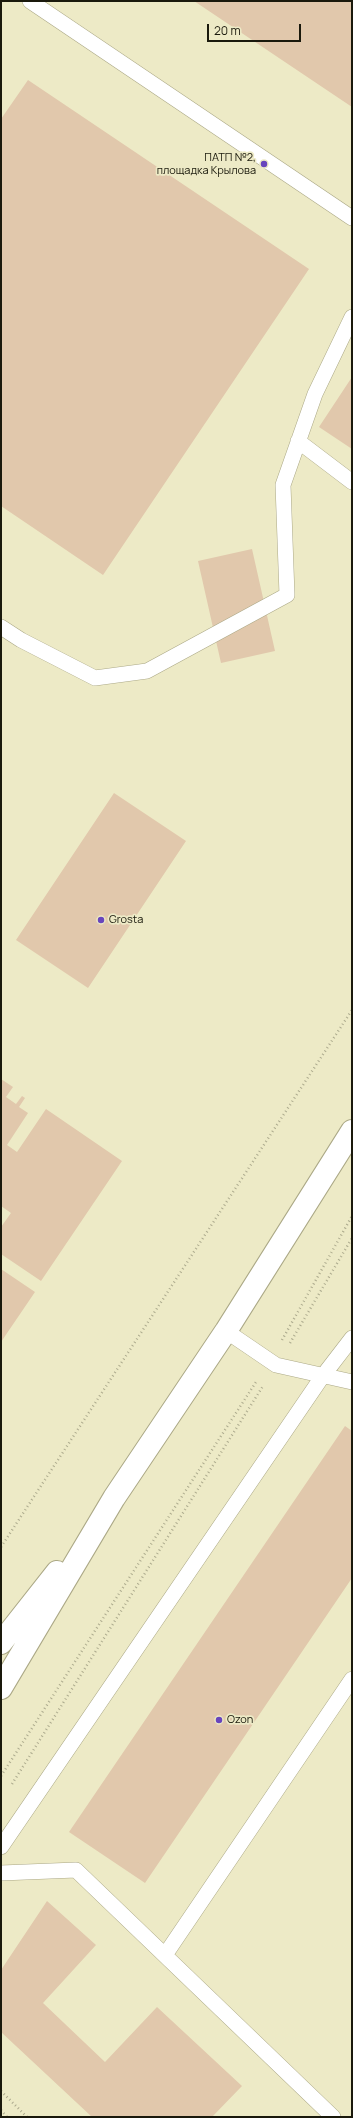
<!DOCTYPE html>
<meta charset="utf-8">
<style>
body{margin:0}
#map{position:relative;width:353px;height:2118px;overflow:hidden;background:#edeac6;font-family:Manrope,sans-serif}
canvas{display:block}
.frame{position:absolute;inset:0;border:2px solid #1a190c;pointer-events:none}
.scale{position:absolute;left:207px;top:24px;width:94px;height:18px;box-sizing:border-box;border:2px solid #1a190c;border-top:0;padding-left:5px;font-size:12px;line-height:14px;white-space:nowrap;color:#1a190c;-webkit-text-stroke:3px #edeac6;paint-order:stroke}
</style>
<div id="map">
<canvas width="353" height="2118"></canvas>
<div class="frame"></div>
<div class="scale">20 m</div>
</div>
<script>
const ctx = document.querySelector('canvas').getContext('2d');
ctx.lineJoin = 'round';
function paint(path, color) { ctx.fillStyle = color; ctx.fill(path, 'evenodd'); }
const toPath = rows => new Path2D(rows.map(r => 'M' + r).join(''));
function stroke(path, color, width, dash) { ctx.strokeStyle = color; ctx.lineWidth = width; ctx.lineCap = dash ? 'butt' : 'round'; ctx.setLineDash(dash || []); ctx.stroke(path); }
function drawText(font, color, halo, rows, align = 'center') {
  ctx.font = font + ' Manrope,sans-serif'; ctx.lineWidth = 3.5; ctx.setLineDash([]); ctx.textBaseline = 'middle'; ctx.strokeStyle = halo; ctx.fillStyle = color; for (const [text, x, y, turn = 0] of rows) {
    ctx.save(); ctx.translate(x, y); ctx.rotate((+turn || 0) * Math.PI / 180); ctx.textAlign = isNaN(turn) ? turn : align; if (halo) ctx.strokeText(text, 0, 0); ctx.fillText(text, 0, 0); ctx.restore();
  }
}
paint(toPath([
 [194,1,352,1,352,107],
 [28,80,309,269,103,575,1,506,1,119],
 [352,377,352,449,319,427],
 [252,549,275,651,221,663,198,561],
 [114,793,186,841,88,988,16,940],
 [1,1079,13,1087,6,1097,16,1104,22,1096,25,1098,19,1107,28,1113,7,1145,17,1152,46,1109,122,1161,41,1281,1,1254,1,1227,11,1213,1,1206],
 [1,1269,35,1292,1,1342],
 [345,1426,352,1431,352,1578,145,1883,69,1832],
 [47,1901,96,1945,43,2003,105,2062,157,2007,242,2086,212,2117,92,2117,1,2032,1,1970]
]), '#e1c8ac');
const service = toPath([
 [30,1,352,218],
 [298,441,352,482],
 [1,627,21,640,95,678,147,671,287,595,283,485,315,394,352,317],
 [226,1331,276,1365,352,1382],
 [1,1847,322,1377,352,1338],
 [1,1873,76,1870,333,2117],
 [165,1955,352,1679]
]);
const minor = toPath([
 [1,1643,57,1572],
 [1,1688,114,1498,226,1331,352,1131]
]);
stroke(service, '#aba886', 16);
stroke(minor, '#aba886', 24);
stroke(toPath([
 [282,1340,352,1216],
 [290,1343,352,1238],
 [1,1547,352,1010],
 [1,1776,256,1382],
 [12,1784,263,1386],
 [1,2091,27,2117],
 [1,2110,7,2117]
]), '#adab8e', 2.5, [1, 3]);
stroke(service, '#fff', 15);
stroke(minor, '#fff', 22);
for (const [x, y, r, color] of [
 [264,164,4,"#6845bd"],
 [101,920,4,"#6845bd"],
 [219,1720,4,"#6845bd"]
]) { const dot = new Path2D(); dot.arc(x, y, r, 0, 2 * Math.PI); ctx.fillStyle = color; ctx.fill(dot); stroke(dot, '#edeac6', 1.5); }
drawText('11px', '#1a190c', '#edeac6', [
 ["ПАТП №2,",256,158,"right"],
 ["площадка Крылова",256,171,"right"],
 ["Grosta",109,920],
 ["Ozon",227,1720]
], 'left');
</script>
